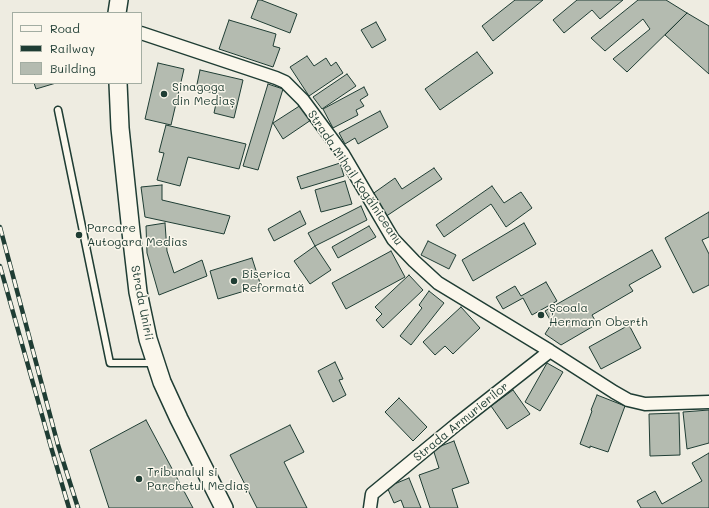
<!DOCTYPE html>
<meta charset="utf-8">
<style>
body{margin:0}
#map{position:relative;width:709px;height:508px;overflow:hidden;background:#eeece1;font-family:Mali,sans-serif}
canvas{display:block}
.legend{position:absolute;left:12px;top:12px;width:130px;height:72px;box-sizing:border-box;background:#fbf7ec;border:1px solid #a3ada2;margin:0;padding:5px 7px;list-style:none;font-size:12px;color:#1f3d34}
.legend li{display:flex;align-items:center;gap:8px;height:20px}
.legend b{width:20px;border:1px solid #a3ada2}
</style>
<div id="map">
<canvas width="709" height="508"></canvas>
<ul class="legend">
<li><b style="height:5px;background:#fbf7ec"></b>Road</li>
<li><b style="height:5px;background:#1f3d34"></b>Railway</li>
<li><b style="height:11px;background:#b4bbb0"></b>Building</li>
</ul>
</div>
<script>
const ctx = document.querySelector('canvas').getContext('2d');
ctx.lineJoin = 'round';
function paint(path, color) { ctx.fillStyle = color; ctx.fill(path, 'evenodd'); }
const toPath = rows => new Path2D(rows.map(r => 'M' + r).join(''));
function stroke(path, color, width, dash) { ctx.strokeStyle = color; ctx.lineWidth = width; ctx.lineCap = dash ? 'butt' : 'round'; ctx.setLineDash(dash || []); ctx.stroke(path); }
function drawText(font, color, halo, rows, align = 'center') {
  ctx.font = font + ' Mali,sans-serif'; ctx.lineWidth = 3; ctx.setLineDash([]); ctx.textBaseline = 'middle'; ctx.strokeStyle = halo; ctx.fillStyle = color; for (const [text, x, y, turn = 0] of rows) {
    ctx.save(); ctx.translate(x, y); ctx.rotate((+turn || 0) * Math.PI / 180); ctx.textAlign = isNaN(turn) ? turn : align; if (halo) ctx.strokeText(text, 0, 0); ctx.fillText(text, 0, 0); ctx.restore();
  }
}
const building = toPath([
 [258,0,261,0,297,14,290,33,251,18,258,0],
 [515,0,543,0,493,41,482,26,515,0],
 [577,0,623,0,600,19,592,10,564,33,553,20,577,0],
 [638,0,666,0,687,13,627,72,613,59,650,29,643,19,605,51,591,38,638,0],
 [687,13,709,26,709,74,665,35,687,13],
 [229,20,276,34,273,46,280,48,273,67,219,49,229,20],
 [376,22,386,40,372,48,361,30,376,22],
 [477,52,493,73,440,110,425,89,477,52],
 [307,56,314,66,326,58,331,66,336,62,343,73,309,96,290,67,307,56],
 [158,63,184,69,171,125,145,119,158,63],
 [200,70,243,80,234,118,214,113,218,94,196,89,200,70],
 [347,74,356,86,322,109,313,97,347,74],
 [34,83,56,83,36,89,34,83],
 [268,84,283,89,258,170,243,166,268,84],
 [364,87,368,95,360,100,364,106,356,110,358,115,333,128,323,109,364,87],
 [301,105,311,120,283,139,273,123,301,105],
 [380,111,388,127,358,144,355,138,345,144,339,133,380,111],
 [166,125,246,144,239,169,188,157,180,186,157,180,164,153,159,152,166,125],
 [340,163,344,176,301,189,297,177,340,163],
 [434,168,442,179,385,217,371,195,395,178,402,189,434,168],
 [345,181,352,204,321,212,315,190,345,181],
 [162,185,162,200,230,216,224,234,145,217,141,187,162,185],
 [492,186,504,203,521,192,532,208,506,227,491,204,444,237,436,225,492,186],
 [361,206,367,220,315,246,308,233,361,206],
 [300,211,306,224,274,241,268,229,300,211],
 [709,212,709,237,702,240,709,254,709,285,693,293,665,238,709,212],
 [165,223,167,251,174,273,202,260,207,276,159,295,147,253,146,226,165,223],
 [524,223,536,244,473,281,462,260,524,223],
 [369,226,376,237,338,258,332,247,369,226],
 [428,241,456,255,449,269,421,255,428,241],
 [315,246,331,270,310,284,294,261,315,246],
 [652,250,661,267,629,285,633,291,592,315,597,324,561,345,545,334,552,323,545,311,652,250],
 [391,251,405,277,346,309,332,283,391,251],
 [252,258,261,286,218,299,210,271,252,258],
 [409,275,423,290,383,328,376,320,382,314,375,307,409,275],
 [546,282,557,301,532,315,523,298,503,309,496,297,515,286,521,296,546,282],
 [429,291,444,303,411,345,400,336,422,308,419,305,429,291],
 [461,307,480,328,453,354,445,346,435,355,423,342,461,307],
 [629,325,641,348,601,369,589,347,629,325],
 [335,362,343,379,339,380,346,395,333,402,318,371,335,362],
 [547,363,563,372,540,411,525,402,547,363],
 [513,390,530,414,507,429,491,406,513,390],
 [597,395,625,406,608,452,590,446,590,448,580,444,592,411,591,410,597,395],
 [399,398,427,427,413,441,385,412,399,398],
 [709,410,709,443,687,449,683,412,709,410],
 [679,413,680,455,650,456,649,414,679,413],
 [146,420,193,508,109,508,90,450,146,420],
 [290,425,304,452,284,462,307,508,257,508,230,455,290,425],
 [454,441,469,483,452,489,458,508,430,508,419,475,439,468,433,449,454,441],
 [709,453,709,508,641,508,637,501,655,491,662,504,702,481,692,463,709,453],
 [409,478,421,508,404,508,401,500,394,503,387,487,409,478]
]);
paint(building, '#b4bbb0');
stroke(building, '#1f3d34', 1);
const service = toPath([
 [58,110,110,363,154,363]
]);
const minor = toPath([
 [141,33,276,78,285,82,303,100,343,154,393,239,414,261,438,283,550,351,614,392,628,400,645,404,709,402],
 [370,508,372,494,457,424,550,351]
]);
const secondary = toPath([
 [117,13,119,0],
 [118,83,120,128,131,232,138,292,148,339,162,382,179,419,224,508]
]);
stroke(service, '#1f3d34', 9);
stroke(minor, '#1f3d34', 15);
stroke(secondary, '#1f3d34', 20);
stroke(service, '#fbf7ec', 6);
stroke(minor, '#fbf7ec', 12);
stroke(secondary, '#fbf7ec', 17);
const rail = toPath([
 [0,227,58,445,78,508],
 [0,266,51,447,69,508]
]);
stroke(rail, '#1f3d34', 4.5);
stroke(rail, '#fbf7ec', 3, [9]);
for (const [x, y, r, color] of [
 [164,94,4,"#1f3d34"],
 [79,235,4,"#1f3d34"],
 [234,281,4,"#1f3d34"],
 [541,315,4,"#1f3d34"],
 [139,479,4,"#1f3d34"]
]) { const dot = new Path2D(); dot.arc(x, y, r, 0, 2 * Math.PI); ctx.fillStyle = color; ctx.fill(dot); stroke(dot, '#fbf7ec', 1.5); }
drawText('12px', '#1f3d34', '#fbf7ec', [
 ["Sinagoga",172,87],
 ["din Mediaș",172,101],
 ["Parcare",87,228],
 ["Autogara Medias",87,242],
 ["Biserica",242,274],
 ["Reformată",242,288],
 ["Școala",549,308],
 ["Hermann Oberth",549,322],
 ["Tribunalul si",147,472],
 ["Parchetul Mediaș",147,486]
], 'left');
drawText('12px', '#1f3d34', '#fbf7ec', [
 ["Strada Mihail Kogălniceanu",355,178,56],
 ["Strada Unirii",142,303,79],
 ["Strada Armurierilor",461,422,-39]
]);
</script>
